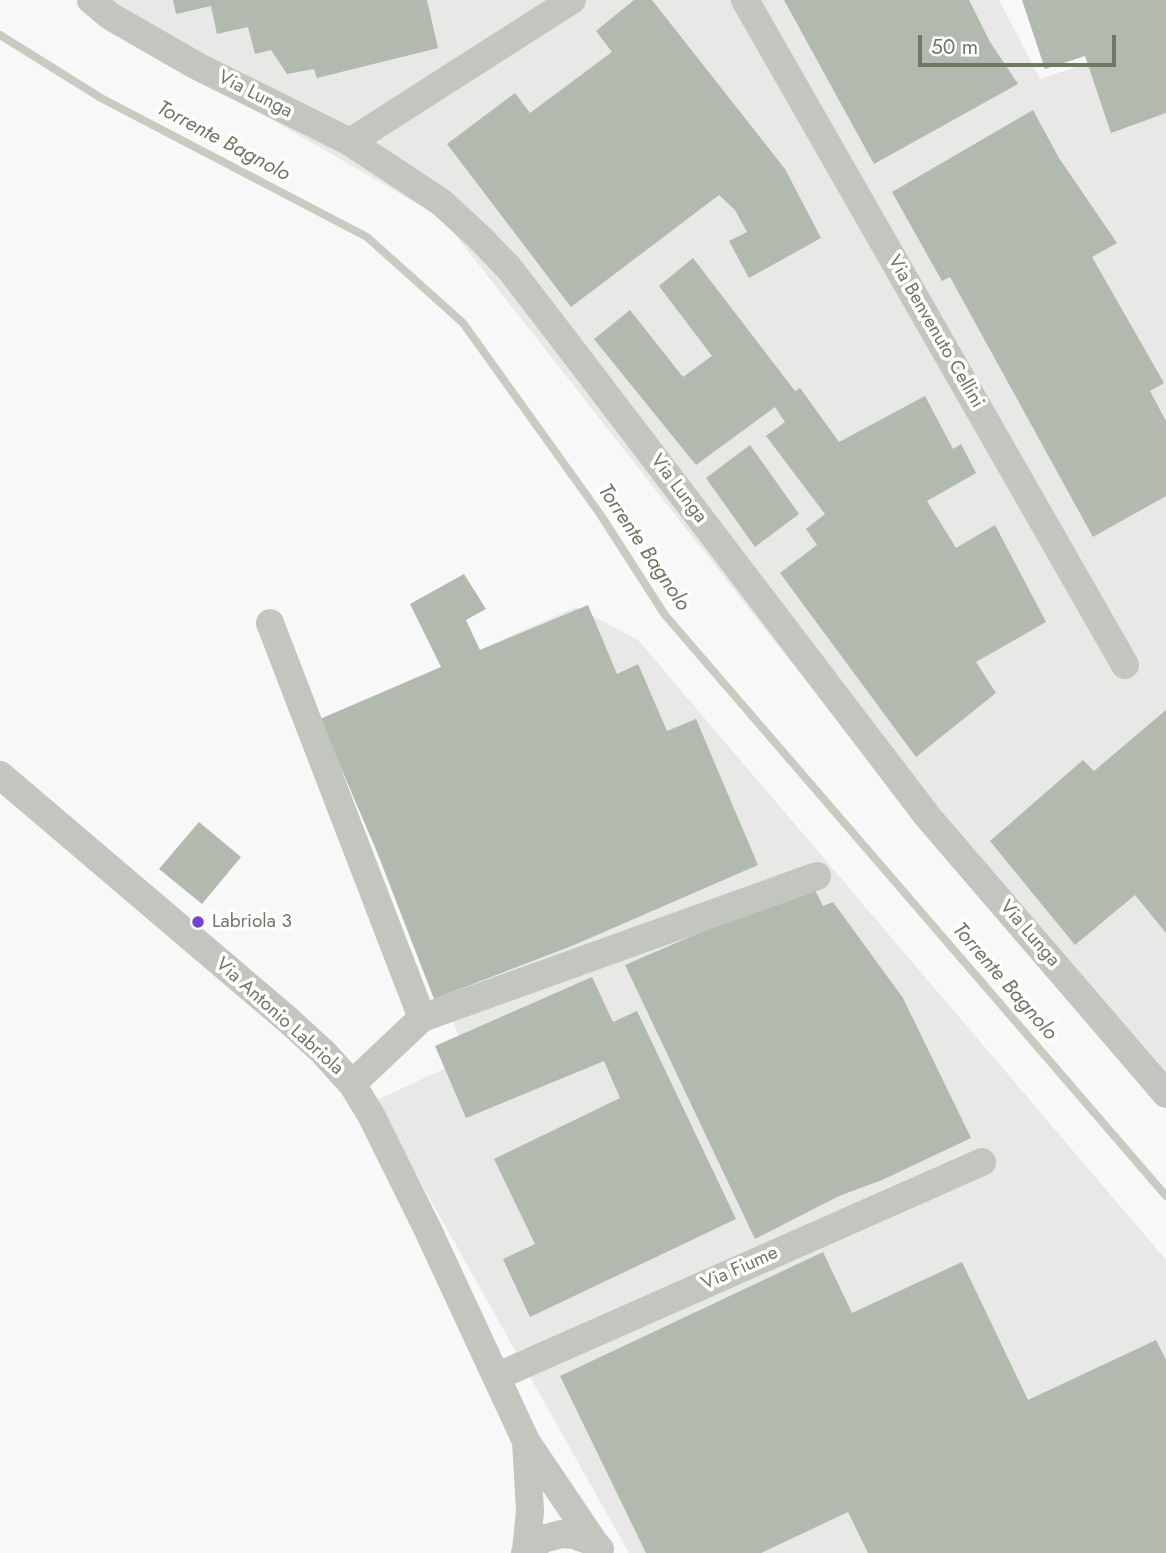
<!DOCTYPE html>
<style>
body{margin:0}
#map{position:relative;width:1166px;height:1553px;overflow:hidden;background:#f9f8f9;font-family:Jost,sans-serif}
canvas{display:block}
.scale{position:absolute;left:918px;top:35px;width:198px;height:32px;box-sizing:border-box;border:4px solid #6c7963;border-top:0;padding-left:9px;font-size:21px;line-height:24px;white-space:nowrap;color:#6c7963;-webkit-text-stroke:5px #fff;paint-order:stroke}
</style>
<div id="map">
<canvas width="1166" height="1553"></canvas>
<div class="scale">50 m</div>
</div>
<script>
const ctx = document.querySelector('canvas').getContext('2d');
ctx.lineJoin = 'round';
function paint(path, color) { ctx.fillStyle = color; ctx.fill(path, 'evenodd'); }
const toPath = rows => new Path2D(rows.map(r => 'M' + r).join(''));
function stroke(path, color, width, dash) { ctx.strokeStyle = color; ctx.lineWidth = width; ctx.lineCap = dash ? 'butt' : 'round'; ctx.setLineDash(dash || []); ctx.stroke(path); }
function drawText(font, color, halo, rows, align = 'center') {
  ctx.font = font + ' Jost,sans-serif'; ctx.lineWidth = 7; ctx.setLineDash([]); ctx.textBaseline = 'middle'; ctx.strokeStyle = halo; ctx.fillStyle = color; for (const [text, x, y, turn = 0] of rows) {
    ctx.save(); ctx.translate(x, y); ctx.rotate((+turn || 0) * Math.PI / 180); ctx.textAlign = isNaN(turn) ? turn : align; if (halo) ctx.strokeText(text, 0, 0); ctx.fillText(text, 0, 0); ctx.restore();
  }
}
paint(toPath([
 [82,0,999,0,1040,79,1166,37,1166,1107,944,857,442,218,212,85],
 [576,607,638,640,1166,1260,1166,1553,629,1553,375,1101,467,1058,335,714]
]), '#e8e8e7');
stroke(toPath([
 [0,35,101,98,367,237,463,323,600,514,665,615,1166,1196]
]), '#c6ccbf', 8);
paint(toPath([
 [173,0,427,0,438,48,317,78,314,69,287,74,271,50,255,54,248,27,217,34,211,6,176,14],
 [634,0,652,0,785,169,821,238,749,278,729,241,747,232,735,210,719,195,571,307,447,144,515,93,530,113,612,52,596,31],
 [784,0,969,0,990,42,1018,84,874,164],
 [1022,0,1166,0,1166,113,1111,133,1085,56,1045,69],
 [1033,110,1059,158,1117,243,1092,257,1164,383,1150,391,1166,421,1166,496,1093,537,950,277,942,281,892,192],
 [693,258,795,391,800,388,839,442,925,396,953,449,961,444,976,473,927,501,956,548,995,525,1046,622,976,662,996,693,916,757,780,573,817,545,806,529,825,514,766,436,785,422,775,407,696,465,594,339,630,310,683,377,712,356,659,286],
 [750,445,799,514,755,547,706,478],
 [464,574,486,609,466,620,480,650,588,605,617,674,638,664,667,731,696,719,758,865,574,945,434,999,377,852,320,719,441,667,410,604],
 [1166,710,1166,933,1135,895,1075,945,990,841,1083,760,1094,771],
 [199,822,241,857,202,904,159,869],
 [812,884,823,906,833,902,903,998,971,1138,882,1180,839,1196,755,1239,625,965],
 [592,977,613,1022,637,1011,736,1219,530,1317,503,1259,535,1244,494,1159,620,1098,604,1061,466,1118,435,1046],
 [823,1252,852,1313,962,1262,1028,1400,1156,1340,1166,1360,1166,1553,868,1553,848,1512,761,1553,646,1553,560,1376]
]), '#b2b9ae');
stroke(toPath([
 [91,0,110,16,197,66,350,142,441,202,480,238,509,268,559,333,928,817,1166,1094],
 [745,0,1125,665],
 [350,142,572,0],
 [270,623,422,1018],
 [0,775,288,1020,323,1052,352,1084,371,1115,427,1228,526,1441,594,1542],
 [352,1084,422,1018,817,876],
 [498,1376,982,1162],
 [526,1441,530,1511,526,1551],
 [525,1553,543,1539,561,1534,573,1535,594,1542,600,1549]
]), '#c2c6bf', 28);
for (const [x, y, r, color] of [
 [198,922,7,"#7641d0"]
]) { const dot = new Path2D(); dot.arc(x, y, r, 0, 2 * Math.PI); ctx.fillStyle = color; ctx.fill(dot); stroke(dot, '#fff', 2.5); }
drawText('19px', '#6c7963', '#fff', [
 ["Via Lunga",255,95,27],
 ["Via Benvenuto Cellini",935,332,60],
 ["Via Lunga",678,489,53],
 ["Via Lunga",1029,934,49],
 ["Via Antonio Labriola",279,1017,42],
 ["Via Fiume",740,1269,-24]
]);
drawText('19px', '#6c7963', '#fff', [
 ["Labriola 3",212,922]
], 'left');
drawText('italic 21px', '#707863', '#fff', [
 ["Torrente Bagnolo",223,142,28],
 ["Torrente Bagnolo",643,548,56],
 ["Torrente Bagnolo",1004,982,49]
]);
</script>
